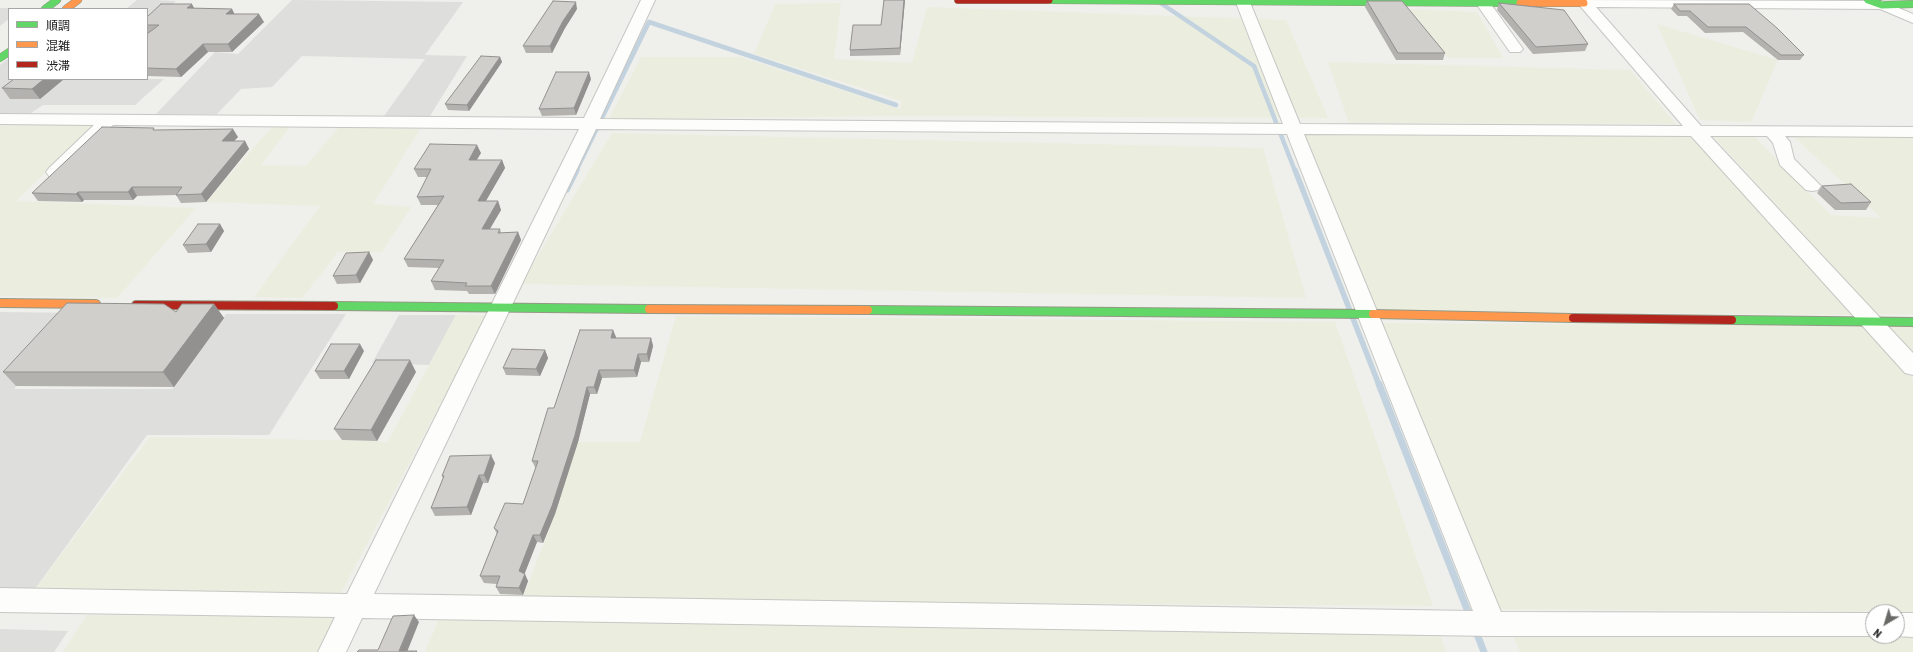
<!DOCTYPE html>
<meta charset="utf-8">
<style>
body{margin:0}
#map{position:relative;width:1913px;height:652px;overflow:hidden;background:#efefeb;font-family:"Roboto Condensed","Noto Sans JP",sans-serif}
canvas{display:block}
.legend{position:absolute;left:8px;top:8px;width:140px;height:72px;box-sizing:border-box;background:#fff;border:1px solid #a6a6a6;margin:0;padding:5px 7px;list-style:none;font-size:12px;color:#212121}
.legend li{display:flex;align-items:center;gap:8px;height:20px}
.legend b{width:20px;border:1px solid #a6a6a6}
.north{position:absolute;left:1865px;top:604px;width:40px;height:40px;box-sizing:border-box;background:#fff;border:1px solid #a6a6a6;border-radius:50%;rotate:218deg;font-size:11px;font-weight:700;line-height:16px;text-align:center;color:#212121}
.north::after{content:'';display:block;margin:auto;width:14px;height:18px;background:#696968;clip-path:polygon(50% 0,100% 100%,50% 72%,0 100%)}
</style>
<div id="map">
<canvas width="1913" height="652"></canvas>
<ul class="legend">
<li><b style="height:5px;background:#63d668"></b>順調</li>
<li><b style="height:5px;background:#ff974d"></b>混雑</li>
<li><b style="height:5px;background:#b3261e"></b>渋滞</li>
</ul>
<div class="north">N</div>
</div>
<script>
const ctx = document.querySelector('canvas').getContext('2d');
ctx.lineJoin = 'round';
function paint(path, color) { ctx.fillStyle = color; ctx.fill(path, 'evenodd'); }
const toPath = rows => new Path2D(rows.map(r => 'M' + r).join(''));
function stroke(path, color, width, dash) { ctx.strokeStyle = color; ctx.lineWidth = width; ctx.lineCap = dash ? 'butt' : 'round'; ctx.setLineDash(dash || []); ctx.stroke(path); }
paint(toPath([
 [137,0,156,0,176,1,147,25,147,9,126,9],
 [292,0,463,2,425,55,467,56,430,116,384,116,425,59,302,56,272,87,241,89,217,114,156,114,215,52,238,54],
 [0,8,24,8,9,9,9,19,0,26],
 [9,58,9,79,164,79,135,105,43,105,31,113,0,113,0,65],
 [0,312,83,313,14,389,172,389,226,314,346,314,269,435,147,435,32,593,0,593],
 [399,315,456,315,429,365,372,363],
 [0,629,68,631,54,652,0,652]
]), '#dededc');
paint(toPath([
 [841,3,834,59,912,63,927,7,1286,20,1328,118,898,116,609,119,641,57,741,57,900,109,902,101,754,54,775,4],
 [1408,9,1477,12,1503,58,1448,58],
 [1657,24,1778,60,1751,122,1700,120],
 [1328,62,1630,70,1676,124,1349,123],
 [0,124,95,124,16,201,196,208,117,298,0,296],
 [272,127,290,127,261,165,306,166,339,127,420,129,373,204,411,207,382,252,338,252,302,298,254,297,320,206,206,202],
 [612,133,1263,148,1306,298,521,284],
 [1303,133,1695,135,1857,315,1374,310],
 [1712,135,1754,136,1831,215,1881,218,1793,136,1913,137,1913,315,1877,314],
 [456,315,487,315,340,595,32,593,150,437,377,441,387,443],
 [676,316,1335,322,1433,606,522,600,556,511,578,442,640,442],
 [1379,323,1866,326,1913,379,1913,612,1497,609],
 [1888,327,1913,327,1913,354],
 [87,615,335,617,317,652,63,652],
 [439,619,1439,632,1446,652,425,652],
 [1513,635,1913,637,1913,652,1520,652]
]), '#ebeedf');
stroke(toPath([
 [1156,0,1254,66,1295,171],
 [576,171,649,22,896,105]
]), '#c2d3df', 4.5);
stroke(toPath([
 [1295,170,1379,385],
 [567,190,577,170]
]), '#c2d3df', 5.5);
stroke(toPath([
 [1379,384,1470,617],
 [1475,629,1484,652]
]), '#c2d3df', 7);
const street = toPath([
 [641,0,655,0,600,119,1283,124,1235,0,1249,0,1300,124,1683,126,1575,0,1882,1,1913,14,1913,23,1880,9,1596,7,1701,126,1913,127,1913,137,1785,136,1790,142,1794,159,1821,186,1818,190,1812,191,1806,190,1780,165,1773,143,1767,136,1710,136,1913,353,1913,375,1905,373,1691,136,1304,134,1501,612,1873,613,1873,636,1876,636,1492,636,362,618,346,652,318,652,335,617,0,612,0,588,347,594,579,129,113,125,61,176,55,177,49,176,46,172,49,168,94,125,0,124,0,114,584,118,641,0],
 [596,129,1287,134,1473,611,374,594,596,129],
 [1476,0,1488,0,1523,49,1520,52,1510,52,1475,2,1476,0],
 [1897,613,1913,613,1913,637,1894,636,1897,636,1897,613]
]);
const fastFar1 = toPath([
 [1049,0,1520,3],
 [1868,0,1882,5,1913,4],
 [45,9,57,0],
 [0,58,9,52]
]);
const fast = toPath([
 [334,306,649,309],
 [868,310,1373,314],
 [1732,320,1913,322]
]);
const slowFar1 = toPath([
 [1520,3,1584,3],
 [66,9,78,0]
]);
const slow = toPath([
 [0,303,96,304],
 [649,309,868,310],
 [1373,314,1573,318]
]);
const jamFar1 = toPath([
 [958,0,1049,0]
]);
const jam = toPath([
 [136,305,334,306],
 [1573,318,1732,320]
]);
stroke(street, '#c6c6c4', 2);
stroke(fastFar1, '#939984', 8);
stroke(fast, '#939984', 10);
stroke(slowFar1, '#939984', 8);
stroke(slow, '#939984', 10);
stroke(jamFar1, '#939984', 8);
stroke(jam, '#939984', 10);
paint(street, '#fdfdfc');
stroke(fastFar1, '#63d668', 7);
stroke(fast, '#63d668', 8);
stroke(slowFar1, '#ff974d', 7);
stroke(slow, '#ff974d', 8);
stroke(jamFar1, '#b3261e', 7);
stroke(jam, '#b3261e', 8);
paint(toPath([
 [884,0,905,0,900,55,850,56,850,50,881,25],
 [1367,1,1445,53,1443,60,1396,60,1365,7],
 [1499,3,1588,44,1585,51,1533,54,1497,10],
 [1674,4,1749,4,1804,55,1800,60,1778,60,1743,32,1705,33,1687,16,1678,16,1671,9],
 [194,8,232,9,234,14,264,22,232,52,208,52,181,77,147,76,147,34,149,33,147,33,147,25],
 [577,9,565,28,552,53,526,53,523,46],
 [500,57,502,62,469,111,448,110,445,104],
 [64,79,40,99,10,99,2,88],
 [591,79,576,115,542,116,539,109],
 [155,130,238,137,234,141,245,141,249,149,206,202,181,203,176,195,137,196,133,200,84,200,82,202,38,201,32,193],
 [481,153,476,160,502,160,505,168,486,201,498,201,501,210,490,229,500,229,501,233,518,232,521,240,495,294,469,294,467,291,435,290,431,281,439,268,408,267,404,259,438,205,421,205,417,197,427,177,418,177,414,169],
 [1822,186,1871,202,1866,210,1835,210,1817,193],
 [220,224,224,231,211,252,188,253,183,245],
 [369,252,373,260,360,283,337,284,333,276],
 [214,304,224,318,174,387,16,386,3,372,176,312],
 [613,330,616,338,651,338,653,346,649,362,641,362,637,377,602,378,597,394,590,394,578,442,555,514,543,543,537,542,524,574,528,581,523,595,500,594,496,587,497,584,484,583,480,576,497,534,494,528,523,504,536,469,532,461],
 [545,350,548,358,540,376,506,375,503,368],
 [364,351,349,379,320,379,315,371],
 [416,372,377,441,342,440,334,429],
 [495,463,488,483,483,483,471,515,435,516,431,508,443,478,442,476]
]), '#b3b2af');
paint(toPath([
 [904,0,905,0,900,55,900,48],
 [576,2,577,9,565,28,552,53,550,46,563,21],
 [192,4,196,12,187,8],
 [232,9,236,17,226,14],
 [259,14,264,22,232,52,228,44],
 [203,44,208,52,181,77,176,69],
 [500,57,502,62,469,111,467,105],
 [589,72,591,79,576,115,574,108],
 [44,79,64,79,40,99,32,89],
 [233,129,238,137,226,149,222,141],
 [245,141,249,149,206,202,201,194],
 [477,145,481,153,472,168,469,160],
 [502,160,505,168,481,209,478,201],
 [132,187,137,196,133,200,128,192],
 [78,192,84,200,82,202,76,194],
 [498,201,501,210,485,237,482,229],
 [220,224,224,231,211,252,206,244],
 [518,232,521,240,495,294,491,286],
 [369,252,373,260,360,283,356,275],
 [214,304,224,318,174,387,163,372],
 [613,330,616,337,613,346,611,338],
 [651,338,653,346,649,362,647,354],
 [360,344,364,351,349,379,344,371],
 [545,350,548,358,540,376,536,369],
 [638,354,641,362,637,377,634,370],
 [410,360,416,372,377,441,371,430],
 [599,370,602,378,597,394,594,387],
 [587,387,590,394,578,442,555,514,543,543,540,535],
 [491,455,495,463,488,483,484,475],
 [479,475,483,483,471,515,467,507],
 [533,535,537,542,523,578,519,571],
 [525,574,528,581,523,595,519,588],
 [414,615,419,622,407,652,399,651]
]), '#92918f');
const building = toPath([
 [884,0,904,0,900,48,850,50,853,25,881,25,884,0],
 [553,1,576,2,563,21,550,46,523,46,553,1],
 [1367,1,1402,1,1445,53,1398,53,1367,1],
 [1499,3,1564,10,1588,44,1536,47,1499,3],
 [161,4,192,4,187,8,232,9,226,14,259,14,228,44,203,44,176,69,147,68,147,34,159,25,147,25,147,17,161,4],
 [1674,4,1749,4,1777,28,1804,55,1781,55,1746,27,1708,27,1690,11,1680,11,1674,4],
 [481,56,500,57,467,105,445,104,481,56],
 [556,72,589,72,574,108,539,109,556,72],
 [14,79,44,79,32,89,2,88,14,79],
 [102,127,154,128,153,130,233,129,222,141,245,141,201,194,176,195,182,187,132,187,128,192,78,192,76,194,32,193,102,127],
 [430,144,477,145,469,160,502,160,478,201,498,201,482,229,500,229,498,233,518,232,491,286,465,286,467,283,431,281,444,260,404,259,444,196,417,197,431,169,414,169,430,144],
 [1851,184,1871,202,1841,203,1822,186,1851,184],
 [198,224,220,224,206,244,183,245,198,224],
 [369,252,356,275,333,276,346,253,369,252],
 [67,303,164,304,176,312,182,304,214,304,163,372,3,372,67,303],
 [580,330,613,330,611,338,651,338,647,354,638,354,634,370,599,370,594,387,587,387,575,435,552,506,540,535,533,535,519,571,525,574,519,588,496,587,500,576,480,576,498,531,494,528,505,503,523,504,538,461,532,461,548,408,554,408,580,330],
 [331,344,360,344,344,371,315,371,331,344],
 [512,349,545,350,536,369,503,368,512,349],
 [376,360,410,360,371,430,334,429,376,360],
 [491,455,484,475,479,475,467,507,431,508,444,476,442,476,450,456,491,455],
 [414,615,399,651,417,651,416,652,357,652,359,650,378,650,393,616,414,615]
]);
paint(building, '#d0cfcc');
stroke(building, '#92918f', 1);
</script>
